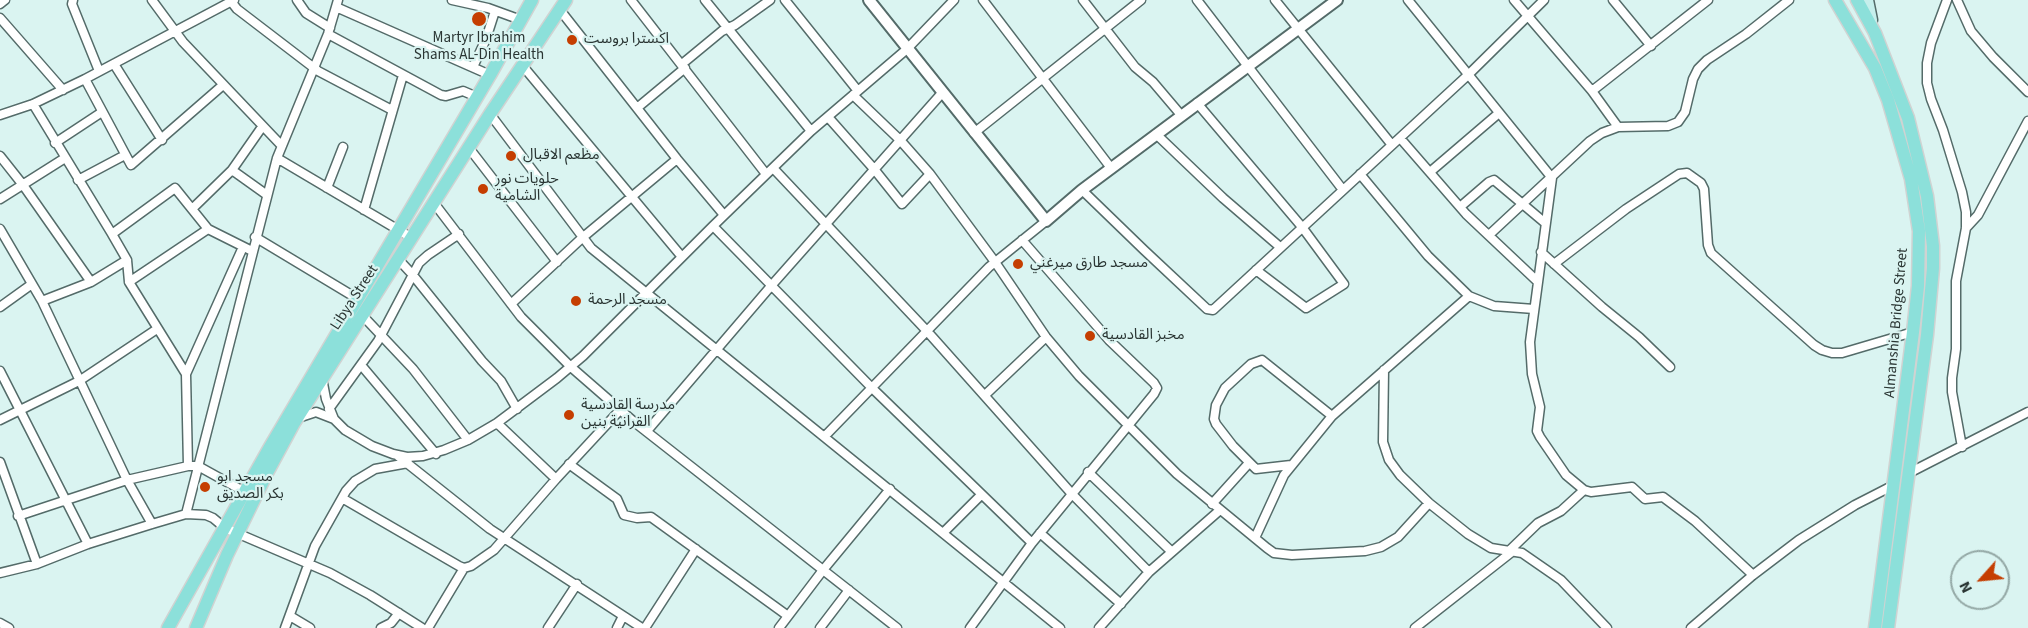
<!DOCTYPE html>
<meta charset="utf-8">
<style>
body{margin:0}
#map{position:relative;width:2028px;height:628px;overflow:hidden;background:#daf4f1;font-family:"Source Sans 3",sans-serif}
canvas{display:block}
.north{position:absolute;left:1950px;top:550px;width:60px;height:60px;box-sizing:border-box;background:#daf4f1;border:2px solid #94a8a5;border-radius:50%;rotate:243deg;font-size:16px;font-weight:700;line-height:24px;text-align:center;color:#2a3533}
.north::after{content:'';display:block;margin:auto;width:21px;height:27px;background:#c53e01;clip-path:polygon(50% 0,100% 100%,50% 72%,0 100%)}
</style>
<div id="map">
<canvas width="2028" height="628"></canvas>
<div class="north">N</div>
</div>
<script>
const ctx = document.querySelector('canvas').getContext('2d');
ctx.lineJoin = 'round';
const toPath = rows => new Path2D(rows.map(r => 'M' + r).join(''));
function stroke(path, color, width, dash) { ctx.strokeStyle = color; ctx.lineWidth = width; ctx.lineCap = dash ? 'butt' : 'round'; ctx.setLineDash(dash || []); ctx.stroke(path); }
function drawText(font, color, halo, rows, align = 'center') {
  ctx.font = font + ' "Source Sans 3","Noto Sans Arabic",sans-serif'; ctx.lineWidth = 4.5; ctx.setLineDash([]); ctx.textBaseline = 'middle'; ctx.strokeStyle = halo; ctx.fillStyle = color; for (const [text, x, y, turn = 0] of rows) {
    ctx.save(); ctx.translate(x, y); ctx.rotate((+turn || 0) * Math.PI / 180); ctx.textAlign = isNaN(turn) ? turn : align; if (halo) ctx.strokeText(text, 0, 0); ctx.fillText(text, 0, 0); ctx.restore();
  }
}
const minor = toPath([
 [73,0,72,4,99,71],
 [152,0,183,42,281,145],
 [230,0,237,9,318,71,392,110],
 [297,0,306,13,330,28],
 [452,0,488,8,521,20],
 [631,0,766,174],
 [705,0,811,131],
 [785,0,858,91],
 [983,0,1111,168],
 [1083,0,1135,67,1153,82,1181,115],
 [1197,0,1343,190],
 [1275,0,1392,145],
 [1408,0,1552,178,1530,342,1532,374,1540,407,1537,431,1540,437,1566,475,1584,490,1591,492,1632,487,1645,499,1663,497,1695,521,1753,575],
 [1514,0,1592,91,1618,127],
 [1613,0,1651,46],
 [1947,0,1931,43,1927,63,1927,83,1931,99,1943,130,1962,192,1966,212,1966,228,1956,281,1956,349,1952,378,1952,392,1962,447],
 [1957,0,1971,31,1993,57,2028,92],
 [0,4,5,0],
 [336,7,490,75],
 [560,10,677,159,724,215],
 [0,18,63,90],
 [328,34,441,95,446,96,463,91,477,97],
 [114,64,162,140],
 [682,64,722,31,735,25,770,0],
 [522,65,682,257],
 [473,67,486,39,495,11],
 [85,79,131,165,223,85],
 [1592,91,1708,0],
 [853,95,900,140,930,174,995,262,1046,337,1079,376,1177,474,1267,548,1274,553,1292,555,1365,551,1381,547,1398,537,1429,503],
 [1197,103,1302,227,1344,284,1306,308,1256,270],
 [33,104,112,234,127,260,129,282,186,374,188,466],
 [637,108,685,68],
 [490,114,591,248,1060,628],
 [0,115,33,104,85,79,234,0],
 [828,117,874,169,902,204,930,174],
 [974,133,1141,0],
 [1156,134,1223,198,1280,247],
 [1400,138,1466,214,1537,281],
 [55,143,102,112],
 [469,148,557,262],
 [0,156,23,185,91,282],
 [277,158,412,238],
 [773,168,926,330,1072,494,1149,572],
 [232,170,267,195],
 [1430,172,1499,113],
 [1360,174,1428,256,1469,296,1494,306,1534,309],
 [78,180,125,155],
 [327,188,343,147],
 [1082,190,1144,250,1207,309,1213,310,1468,75,1544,0],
 [0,199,65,158],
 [434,203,521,317,571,367,633,421,897,628],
 [1460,207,1489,182,1494,180,1544,222],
 [192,209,232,170,262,127],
 [364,210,403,75],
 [713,226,872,388,1032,543],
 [1966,228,1978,215,2028,121],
 [0,229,42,301,127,480,152,524],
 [112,234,175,188,208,229,252,251],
 [1489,235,1590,141,1602,133,1618,127,1668,126,1678,122,1685,112,1693,79,1698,69,1707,60,1746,34,1789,0],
 [255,237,358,299],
 [1541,252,1602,307,1639,337,1670,367],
 [398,259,412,274,482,361,501,381,517,409],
 [1554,264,1626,209,1679,174,1687,173,1701,183,1704,189,1708,245,1711,253,1814,345,1822,350,1832,353,1842,353,1913,332],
 [129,282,208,229],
 [42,301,91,282,127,260],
 [511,304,582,238,677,159],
 [0,307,32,284],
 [362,315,413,369,468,440],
 [361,365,436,454],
 [1384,370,1383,442,1389,460,1400,475,1429,503,1468,534,1491,548,1522,553,1561,580,1607,628],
 [0,371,88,544],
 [186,374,243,247],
 [985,395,1046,337],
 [329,409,378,341,419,263,428,255,459,234],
 [298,418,316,412,334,419,326,399,322,378],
 [334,419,345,430,372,446,393,454,407,457,423,456,444,450,468,440,497,423,557,378,583,356,713,226,811,131,907,49,954,0],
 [0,420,79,381,157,329],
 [497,423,556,479],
 [647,431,771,286,942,93],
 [825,436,989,267,1046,221],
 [398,456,490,529,642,628],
 [0,462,37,564],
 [569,464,617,499,624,515,637,518,651,517,788,616],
 [1291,465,1256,469,1233,446,1216,424,1214,419,1216,405,1225,388,1251,364,1262,360,1332,416],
 [1088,472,1172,552],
 [1909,473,2028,412],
 [342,498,459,566,464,568,471,566,494,550,556,479,620,410],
 [1212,504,1249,463],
 [186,514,277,158,328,34,338,0],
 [18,516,127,480,188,466,198,466,245,492],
 [943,533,981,495],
 [1040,533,1121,604],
 [1255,538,1284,475,1332,416,1469,296],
 [1509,551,1538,523,1561,511,1584,490],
 [0,573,37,564,88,544,152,524,186,514,206,515,213,518,225,528,330,573,370,595,422,628],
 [290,616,310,628],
 [0,623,9,628],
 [285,628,315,546,346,491,355,481,375,469,408,463],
 [381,628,391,623,399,613],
 [428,628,464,568],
 [548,628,577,584],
 [617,628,623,616],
 [645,628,696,549],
 [779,628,823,570,890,489],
 [820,628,849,590],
 [970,628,1032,543,1154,394,1157,388,1154,383,1109,340,1022,240],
 [1099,628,1149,572,1220,510],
 [1415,628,1513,551],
 [1691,628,1753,575,1799,540,1855,505,1894,485]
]);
const tertiary = toPath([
 [869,0,1046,221,1082,190,1337,0]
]);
const secondary = toPath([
 [1867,0,1871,20]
]);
const primary = toPath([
 [1835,0,1875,68,1888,100,1911,179,1919,231,1918,286,1913,332,1875,628],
 [1857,0,1875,33,1908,118,1927,196,1933,246,1933,268,1927,335,1888,628],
 [168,628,270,447,490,75,532,0],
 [196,628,227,555,267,473,294,423,490,114,566,0]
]);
stroke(minor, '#546b69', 11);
stroke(tertiary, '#546b69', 14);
stroke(secondary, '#546b69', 15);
stroke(primary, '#d0d3d2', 15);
stroke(minor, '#fff', 8);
stroke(tertiary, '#fff', 10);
stroke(secondary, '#c6efec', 12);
stroke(primary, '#8ce0da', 12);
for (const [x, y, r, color] of [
 [479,19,8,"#c53e01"],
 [572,40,6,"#c53e01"],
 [511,156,6,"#c53e01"],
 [483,189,6,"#c53e01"],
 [1018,264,6,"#c53e01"],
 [576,301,6,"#c53e01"],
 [1090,336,6,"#c53e01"],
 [569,415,6,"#c53e01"],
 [205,487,6,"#c53e01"]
]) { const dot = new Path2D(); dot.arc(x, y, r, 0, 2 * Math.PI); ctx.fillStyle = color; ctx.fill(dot); stroke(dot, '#daf4f1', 2); }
drawText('15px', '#2a3533', '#daf4f1', [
 ["Martyr Ibrahim",479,39,"center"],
 ["Shams AL-Din Health",479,56,"center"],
 ["اكسترا بروست",584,40],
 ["مظعم الاقبال",523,156],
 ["حلويات نور",495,180],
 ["الشامية",495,197],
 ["مسجد طارق ميرغني",1030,264],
 ["مسجد الرحمة",588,301],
 ["مخبز القادسية",1102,336],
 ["مدرسة القادسية",581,406],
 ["القرانية بنين",581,423],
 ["مسجد ابو",217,478],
 ["بكر الصديق",217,495]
], 'left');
drawText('15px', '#2a3533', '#daf4f1', [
 ["Libya Street",355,298,-57],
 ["Almanshia Bridge Street",1897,323,-85]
]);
</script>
